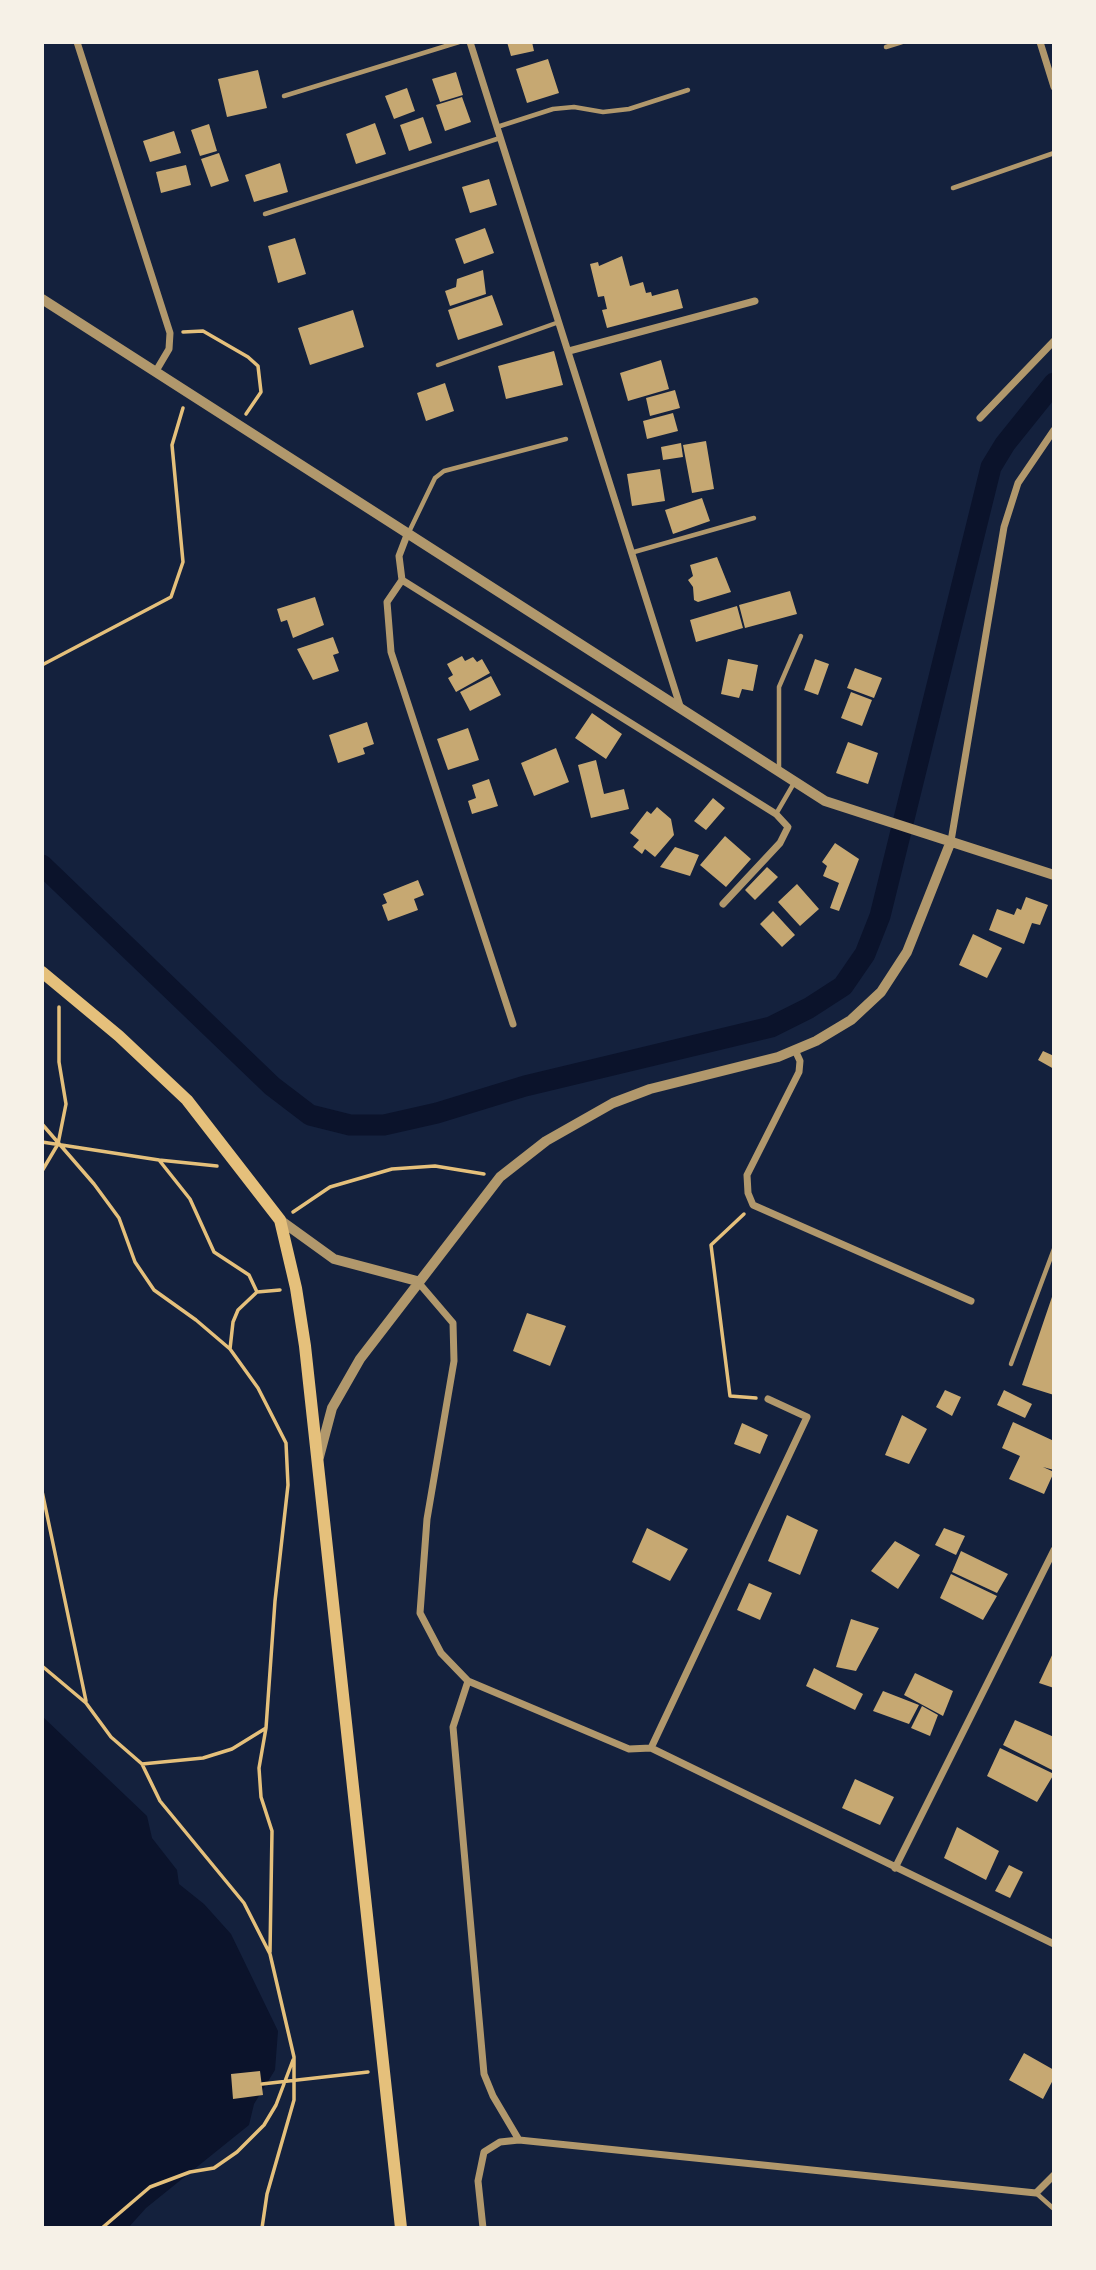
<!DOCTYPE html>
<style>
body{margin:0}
#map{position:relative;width:1096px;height:2270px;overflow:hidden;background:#14213d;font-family:Karla,sans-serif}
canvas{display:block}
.frame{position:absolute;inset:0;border:44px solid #f6f1e7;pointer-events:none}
</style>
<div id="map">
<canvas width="1096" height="2270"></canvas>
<div class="frame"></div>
</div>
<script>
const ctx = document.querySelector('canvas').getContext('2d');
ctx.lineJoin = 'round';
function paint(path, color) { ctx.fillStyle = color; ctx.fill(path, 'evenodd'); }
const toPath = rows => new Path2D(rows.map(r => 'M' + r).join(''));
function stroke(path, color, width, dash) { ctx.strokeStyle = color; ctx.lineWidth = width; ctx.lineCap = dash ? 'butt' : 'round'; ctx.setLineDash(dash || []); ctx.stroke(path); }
paint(toPath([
 [42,1716,147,1816,152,1838,177,1870,179,1884,204,1904,231,1934,278,2031,275,2070,254,2104,249,2125,146,2208,128,2228,42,2228]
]), '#0b132b');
stroke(toPath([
 [42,865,272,1086,310,1115,350,1125,384,1125,437,1113,525,1086,771,1027,809,1008,843,986,865,954,880,916,991,467,1005,444,1054,383]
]), '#0b132b', 21);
paint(toPath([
 [507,42,532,42,534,51,511,56],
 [548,59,559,93,527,103,516,69],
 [258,70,267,108,227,117,218,79],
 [456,72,463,95,440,102,432,79],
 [407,88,415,111,394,119,385,96],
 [462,97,471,122,445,131,436,105],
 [423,117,432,143,409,151,400,125],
 [375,123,386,154,356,164,346,134],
 [209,124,217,151,200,156,191,130],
 [174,131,181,153,150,162,143,141],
 [219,153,229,181,211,187,201,159],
 [280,163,288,192,254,202,245,175],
 [186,165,191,185,161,193,156,172],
 [489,179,497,205,470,213,462,187],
 [485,228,494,253,464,264,455,239],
 [295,238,306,274,278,283,268,246],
 [622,256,630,286,643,282,646,293,651,292,652,296,678,289,683,308,607,328,602,310,607,309,604,296,598,297,590,264,598,262,599,266],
 [483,270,486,294,450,306,445,291,456,287,457,279],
 [492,295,503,325,458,340,448,310],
 [353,310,364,347,310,365,298,328],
 [554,351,563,385,506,399,498,366],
 [661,360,669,389,628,401,620,373],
 [445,383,454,411,426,421,417,393],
 [675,390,680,408,650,416,646,398],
 [673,413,678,431,647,439,643,421],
 [706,441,714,489,692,493,683,445],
 [681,443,683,457,663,460,661,447],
 [660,469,665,501,632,506,627,474],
 [702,498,710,521,673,534,665,510],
 [717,557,731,592,698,602,694,600,693,587,688,580,693,576,690,565],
 [790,591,797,614,745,628,739,605],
 [315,597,324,625,293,638,287,620,281,622,277,609],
 [737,606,743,628,696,642,690,620],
 [333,637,339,653,333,655,339,671,313,680,297,649],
 [462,656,465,661,473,657,477,662,482,659,490,673,456,692,448,678,453,675,447,664],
 [728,659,758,665,753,691,742,689,739,698,721,694],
 [815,659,829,664,818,695,804,690],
 [855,668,882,678,874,698,847,688],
 [491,676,501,695,470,711,460,692],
 [851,692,872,700,862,726,841,718],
 [592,713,622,734,606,759,575,738],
 [367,722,374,744,363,748,365,754,338,763,329,735],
 [468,728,479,760,448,770,437,739],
 [848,742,878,753,868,784,836,773],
 [556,748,569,782,534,796,521,763],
 [596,760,604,794,624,789,629,809,591,818,578,765],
 [489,779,498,806,472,814,468,801,476,798,472,785],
 [713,798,725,808,706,830,694,821],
 [657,807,671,819,674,835,655,857,645,849,642,854,633,847,639,840,630,833,647,811,651,814],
 [725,836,751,859,726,887,700,865],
 [835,843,859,859,839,911,830,908,839,883,823,876,827,866,822,862],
 [675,847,699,855,690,876,660,867],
 [767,867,778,877,755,900,745,890],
 [418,880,424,895,414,899,418,910,388,921,382,905,387,903,383,894],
 [797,884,819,909,800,926,778,902],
 [1026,897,1048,905,1040,925,1032,923,1024,944,989,930,997,909,1014,915,1017,908,1021,910],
 [773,911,795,935,782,947,760,924],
 [973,934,1002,948,987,978,959,965],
 [1043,1051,1054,1056,1054,1069,1038,1060],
 [1054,1291,1054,1395,1022,1385],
 [527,1313,566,1326,550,1366,513,1351],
 [945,1390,961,1397,952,1416,936,1407],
 [1004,1390,1032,1404,1025,1418,997,1405],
 [902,1415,927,1429,909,1464,885,1455],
 [1013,1422,1054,1441,1054,1470,1043,1467,1054,1472,1044,1494,1009,1479,1020,1456,1002,1448],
 [742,1423,768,1435,760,1454,734,1444],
 [787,1515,818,1530,800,1575,768,1561],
 [647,1528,688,1549,670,1581,632,1562],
 [944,1528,965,1536,956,1555,935,1545],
 [895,1541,920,1555,898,1589,871,1571],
 [961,1551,1008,1574,997,1593,952,1572],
 [951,1574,997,1596,983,1620,940,1598],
 [749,1583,772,1593,760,1620,737,1610],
 [851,1619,879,1628,856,1671,836,1667],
 [1054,1651,1054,1688,1039,1683],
 [814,1668,863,1694,855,1710,806,1686],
 [915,1673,953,1691,943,1716,904,1695],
 [883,1691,919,1705,909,1724,873,1711],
 [922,1706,938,1715,930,1736,911,1728],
 [1015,1720,1054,1737,1054,1771,1003,1745],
 [1000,1748,1054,1774,1037,1802,987,1776],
 [855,1779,894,1797,880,1825,842,1808],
 [957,1827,999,1851,986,1880,944,1858],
 [1009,1865,1023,1872,1010,1898,995,1891],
 [1024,2053,1054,2070,1054,2078,1043,2099,1009,2080],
 [260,2071,263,2095,233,2099,231,2074]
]), '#c6a872');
stroke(toPath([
 [183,332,203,331,248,357,258,366,261,392,246,414],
 [42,665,171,597,183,562,172,445,183,408],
 [42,1124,94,1184,119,1218,135,1262,154,1290,196,1320,230,1349],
 [42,1142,159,1160,190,1199,214,1252,249,1275,257,1292],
 [159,1160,217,1166],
 [42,1171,58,1144,66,1104,59,1062,59,1007],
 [293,1212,330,1187,392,1169,435,1166,484,1174],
 [744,1214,711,1245,730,1396,756,1398],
 [42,1491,86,1701],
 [42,1666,86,1703,111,1737,142,1764,160,1801,244,1903,270,1954,294,2057,294,2100,267,2194,262,2228],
 [266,1728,259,1768,261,1797,272,1831,270,1952],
 [142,1764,203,1758,232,1749,266,1728,275,1601,288,1485,286,1443,258,1388,230,1349,233,1322,238,1310,257,1292,280,1290],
 [262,2084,368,2072],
 [102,2228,150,2187,190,2172,214,2168,237,2152,264,2125,276,2105,293,2060]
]), '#e5c07b', 3.5);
stroke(toPath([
 [886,47,902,42],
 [284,96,459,42],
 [497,127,553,109,574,107,603,112,629,109,688,90],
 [953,188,1054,153],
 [265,214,500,138],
 [438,365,559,322],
 [408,534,435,478,444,471,566,439],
 [634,552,754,518],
 [779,769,779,687,801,636],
 [776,814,794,783],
 [1011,1364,1054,1249],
 [1036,2193,1054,2209]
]), '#b1986c', 4.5);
stroke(toPath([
 [77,42,170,333,169,349,156,371],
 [470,42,681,709],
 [1040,42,1054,87],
 [569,351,755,301],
 [980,418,1054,341],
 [407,535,399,556,402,580,776,814,788,827,780,843,723,904],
 [402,580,387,602,391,652,513,1024],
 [951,841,1004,527,1018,483,1054,430],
 [795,1050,800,1061,799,1072,747,1175,748,1193,753,1205,971,1301],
 [418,1282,453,1323,454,1361,427,1519,420,1613,441,1653,468,1681,629,1749,651,1748,1054,1944],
 [468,1681,453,1727,484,2074,493,2096,519,2140,500,2142,484,2152,478,2181,483,2228],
 [651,1748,807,1417,768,1399],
 [895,1868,1054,1550],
 [519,2140,1036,2193,1054,2175]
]), '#b1986c', 7);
stroke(toPath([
 [42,299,825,801,1054,875],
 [280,1220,334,1259,417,1281],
 [319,1457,332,1408,360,1359,500,1177,546,1141,613,1103,650,1089,778,1057,816,1041,851,1020,881,992,907,952,951,841]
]), '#b1986c', 10);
stroke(toPath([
 [42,972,119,1036,187,1100,280,1220,296,1288,305,1346,401,2228]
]), '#e5c07b', 12);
</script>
